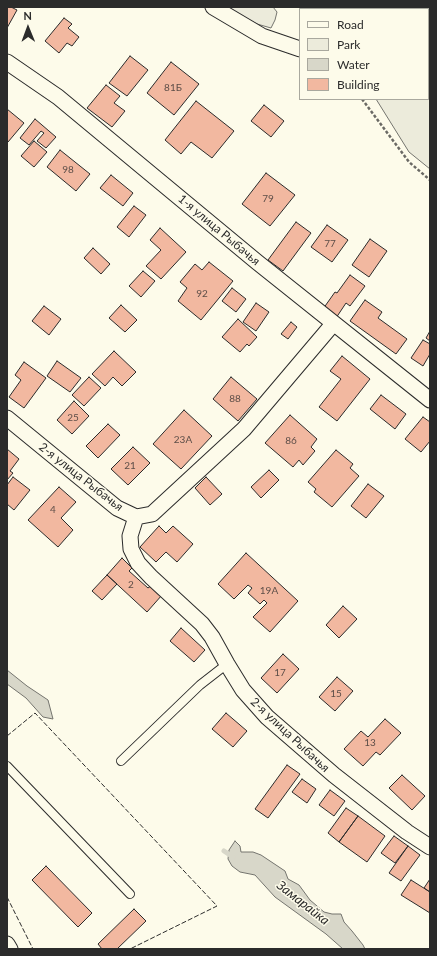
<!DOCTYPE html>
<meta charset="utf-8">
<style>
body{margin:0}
#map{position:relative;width:437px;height:956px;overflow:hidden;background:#fdfbea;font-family:Lato,sans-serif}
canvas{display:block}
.frame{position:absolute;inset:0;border:8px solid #2b2b2b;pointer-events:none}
.legend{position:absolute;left:299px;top:8px;width:130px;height:92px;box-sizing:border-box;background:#fdfbea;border:1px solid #a9a89e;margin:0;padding:5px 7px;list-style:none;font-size:12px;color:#2b2b2b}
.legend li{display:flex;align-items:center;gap:8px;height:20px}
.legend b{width:20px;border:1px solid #a9a89e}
.north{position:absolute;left:8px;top:8px;width:40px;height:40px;-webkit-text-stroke:3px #fdfbea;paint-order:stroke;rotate:359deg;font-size:11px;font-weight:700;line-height:16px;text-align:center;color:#2b2b2b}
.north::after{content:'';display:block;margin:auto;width:14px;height:18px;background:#2b2b2b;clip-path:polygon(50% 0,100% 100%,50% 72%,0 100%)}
</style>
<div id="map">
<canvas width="437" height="956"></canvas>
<div class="frame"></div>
<ul class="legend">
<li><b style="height:5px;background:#fdfbea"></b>Road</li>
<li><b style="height:11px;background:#ecebdb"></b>Park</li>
<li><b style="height:11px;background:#d8d7c9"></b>Water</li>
<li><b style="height:11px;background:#f2b8a0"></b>Building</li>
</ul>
<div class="north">N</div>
</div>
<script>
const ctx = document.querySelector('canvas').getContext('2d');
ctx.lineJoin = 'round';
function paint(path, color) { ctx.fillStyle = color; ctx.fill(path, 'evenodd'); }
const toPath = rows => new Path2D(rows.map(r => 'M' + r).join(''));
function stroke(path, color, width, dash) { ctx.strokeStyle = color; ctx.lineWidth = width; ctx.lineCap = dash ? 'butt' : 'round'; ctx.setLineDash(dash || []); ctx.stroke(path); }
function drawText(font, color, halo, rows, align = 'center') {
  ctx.font = font + ' Lato,sans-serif'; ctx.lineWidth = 3; ctx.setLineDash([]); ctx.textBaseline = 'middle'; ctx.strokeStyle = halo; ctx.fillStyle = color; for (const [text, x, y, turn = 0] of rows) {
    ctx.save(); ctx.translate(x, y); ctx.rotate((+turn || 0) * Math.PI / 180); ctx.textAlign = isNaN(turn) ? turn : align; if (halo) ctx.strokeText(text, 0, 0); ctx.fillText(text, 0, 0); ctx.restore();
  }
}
const green = toPath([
 [223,7,273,7,277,12,275,20,271,28,257,24,223,7],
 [388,7,430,7,430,30,428,30,428,9,390,9,388,7],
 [428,45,430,45,430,169,409,152,376,99,428,99,428,45]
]);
paint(green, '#ecebdb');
stroke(green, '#74746e', 1);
const water = toPath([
 [7,670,27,686,48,700,53,719,43,717,26,698,7,684,7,670],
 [235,841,240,846,241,852,253,852,261,855,285,871,288,879,299,885,310,900,324,912,332,914,341,914,344,922,352,931,363,945,365,949,343,949,326,934,275,897,255,875,240,872,232,866,228,859,229,850,235,841]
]);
paint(water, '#d8d7c9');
stroke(water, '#74746e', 1);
stroke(toPath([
 [224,851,233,857]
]), '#d8d7c9', 5);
const building = toPath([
 [7,7,11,7,17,10,7,28,7,7],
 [64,18,72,24,68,28,79,37,72,46,67,43,59,53,45,41,64,18],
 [130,56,148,70,127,96,109,83,130,56],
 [171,62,199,84,174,115,147,93,171,62],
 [106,85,120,96,114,103,125,111,112,127,87,108,106,85],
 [196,101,234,131,212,158,191,142,181,154,165,140,196,101],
 [264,105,284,121,271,137,251,121,264,105],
 [7,109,24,123,8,142,7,141,7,109],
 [35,119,56,137,46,148,37,141,44,133,41,131,29,145,20,138,35,119],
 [34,141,47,152,34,167,21,156,34,141],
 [60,150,90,174,76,191,47,167,60,150],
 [266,173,295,195,270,226,242,204,266,173],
 [111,175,133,193,123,206,100,188,111,175],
 [134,206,146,215,129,237,117,227,134,206],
 [296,222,311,233,283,271,268,260,296,222],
 [327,225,348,240,332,262,311,247,327,225],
 [160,228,186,252,161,279,146,266,161,250,150,240,160,228],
 [370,239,387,251,369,277,352,265,370,239],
 [93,248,110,264,101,274,84,258,93,248],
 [209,262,233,281,201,320,178,301,187,288,180,282,195,264,202,270,209,262],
 [143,271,155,281,141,297,129,286,143,271],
 [350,275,365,286,350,306,346,303,336,318,323,309,335,292,337,293,350,275],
 [232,288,246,299,236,312,222,301,232,288],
 [365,300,382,312,378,318,407,339,396,354,350,321,365,300],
 [256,303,269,312,256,331,243,322,256,303],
 [121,305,137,320,125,332,109,318,121,305],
 [44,306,61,319,49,335,32,321,44,306],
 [238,319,257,337,249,346,247,344,240,352,222,337,238,319],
 [291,322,297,327,288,339,281,334,291,322],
 [430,331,430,341,426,338,430,331],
 [423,340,430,344,430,354,423,366,411,358,423,340],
 [114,351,136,372,122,386,113,377,105,386,92,374,114,351],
 [342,356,370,379,337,421,319,407,341,379,330,371,342,356],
 [57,361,81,378,70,392,47,376,57,361],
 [24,362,46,378,24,408,9,397,21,380,15,375,24,362],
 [89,377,101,388,84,406,72,395,89,377],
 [231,377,257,399,238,421,213,399,231,377],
 [381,395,406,414,395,429,370,409,381,395],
 [74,401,89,416,72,434,57,420,74,401],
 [184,410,212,436,181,469,153,444,184,410],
 [290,415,317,439,311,447,315,451,303,465,299,460,293,467,265,443,290,415],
 [423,417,430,422,430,441,421,452,405,439,423,417],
 [108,424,120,435,98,458,86,446,108,424],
 [133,447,150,463,128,485,111,469,133,447],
 [7,449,19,459,10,471,13,473,7,480,7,449],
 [336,450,353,464,350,468,359,476,332,507,314,492,316,489,308,482,336,450],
 [269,470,279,480,261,498,251,487,269,470],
 [13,477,30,490,14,510,7,504,7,485,13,477],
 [206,477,222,494,210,505,195,488,206,477],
 [368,484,384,496,366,518,351,506,368,484],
 [59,487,76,502,61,518,73,530,58,547,28,520,59,487],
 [159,526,166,533,173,526,193,544,177,562,166,552,156,562,140,547,159,526],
 [246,553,298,601,270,632,253,617,267,603,264,600,260,604,248,593,252,588,248,585,234,599,218,584,246,553],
 [122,558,132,568,129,571,148,588,152,585,162,595,147,612,107,575,122,558],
 [107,575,117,584,102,600,92,591,107,575],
 [343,606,357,619,339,638,326,625,343,606],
 [181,628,205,650,194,662,170,641,181,628],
 [283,654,299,669,277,693,261,678,283,654],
 [337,677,353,691,335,711,319,697,337,677],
 [226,713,247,731,233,747,212,729,226,713],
 [385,719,401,733,380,755,376,752,363,766,344,749,361,731,368,737,385,719],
 [287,765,300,774,268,818,255,809,287,765],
 [402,775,425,796,412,810,389,788,402,775],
 [302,779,316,789,307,803,292,792,302,779],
 [330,790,345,801,334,816,319,805,330,790],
 [346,808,358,816,339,842,328,833,346,808],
 [358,816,385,836,367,862,339,842,358,816],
 [394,836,408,846,395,863,381,853,394,836],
 [408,846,420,855,401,881,389,873,408,846],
 [46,866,92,913,78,927,32,880,46,866],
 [430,879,430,892,424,888,430,879],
 [411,880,430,892,430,913,401,895,411,880],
 [134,909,146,921,117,949,102,949,98,944,134,909]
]);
paint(building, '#f2b8a0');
stroke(building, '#2b2b2b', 1);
const service = toPath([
 [121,761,200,685,227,664],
 [7,766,130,894]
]);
const minor = toPath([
 [213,7,262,36,300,49],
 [7,62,58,97,257,262,430,400],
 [7,418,117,508,136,517,130,536,131,549,138,563,151,577,202,624,212,637,227,664,243,690,267,717,334,775,407,832,430,847],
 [136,517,152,514,244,429,333,324],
 [7,944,10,949]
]);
stroke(service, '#2b2b2b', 10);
stroke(minor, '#2b2b2b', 17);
stroke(toPath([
 [428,34,430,34],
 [362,99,409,162,430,180]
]), '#6a6964', 2.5, [3, 2]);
stroke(service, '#fdfbea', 8);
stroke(minor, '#fdfbea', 15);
stroke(toPath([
 [7,736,35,713,217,906,130,949],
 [7,897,33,949]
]), '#2b2b2b', 1, [5, 2]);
drawText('10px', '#5d4e48', null, [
 ["81Б",173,88],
 ["98",68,170],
 ["79",268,199],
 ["77",330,244],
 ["92",202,294],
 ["88",235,399],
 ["25",73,418],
 ["23А",183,440],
 ["86",291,441],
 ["21",130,466],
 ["4",53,510],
 ["2",131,585],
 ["19А",269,591],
 ["17",280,673],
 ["15",336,694],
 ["13",370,743]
]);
drawText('12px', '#2b2b2b', '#fdfbea', [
 ["1-я улица Рыбачья",219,230,40],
 ["2-я улица Рыбачья",81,477,38],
 ["2-я улица Рыбачья",290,735,43]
]);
drawText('italic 13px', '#2b2b2b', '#fdfbea', [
 ["Замарайка",303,903,38]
]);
</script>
